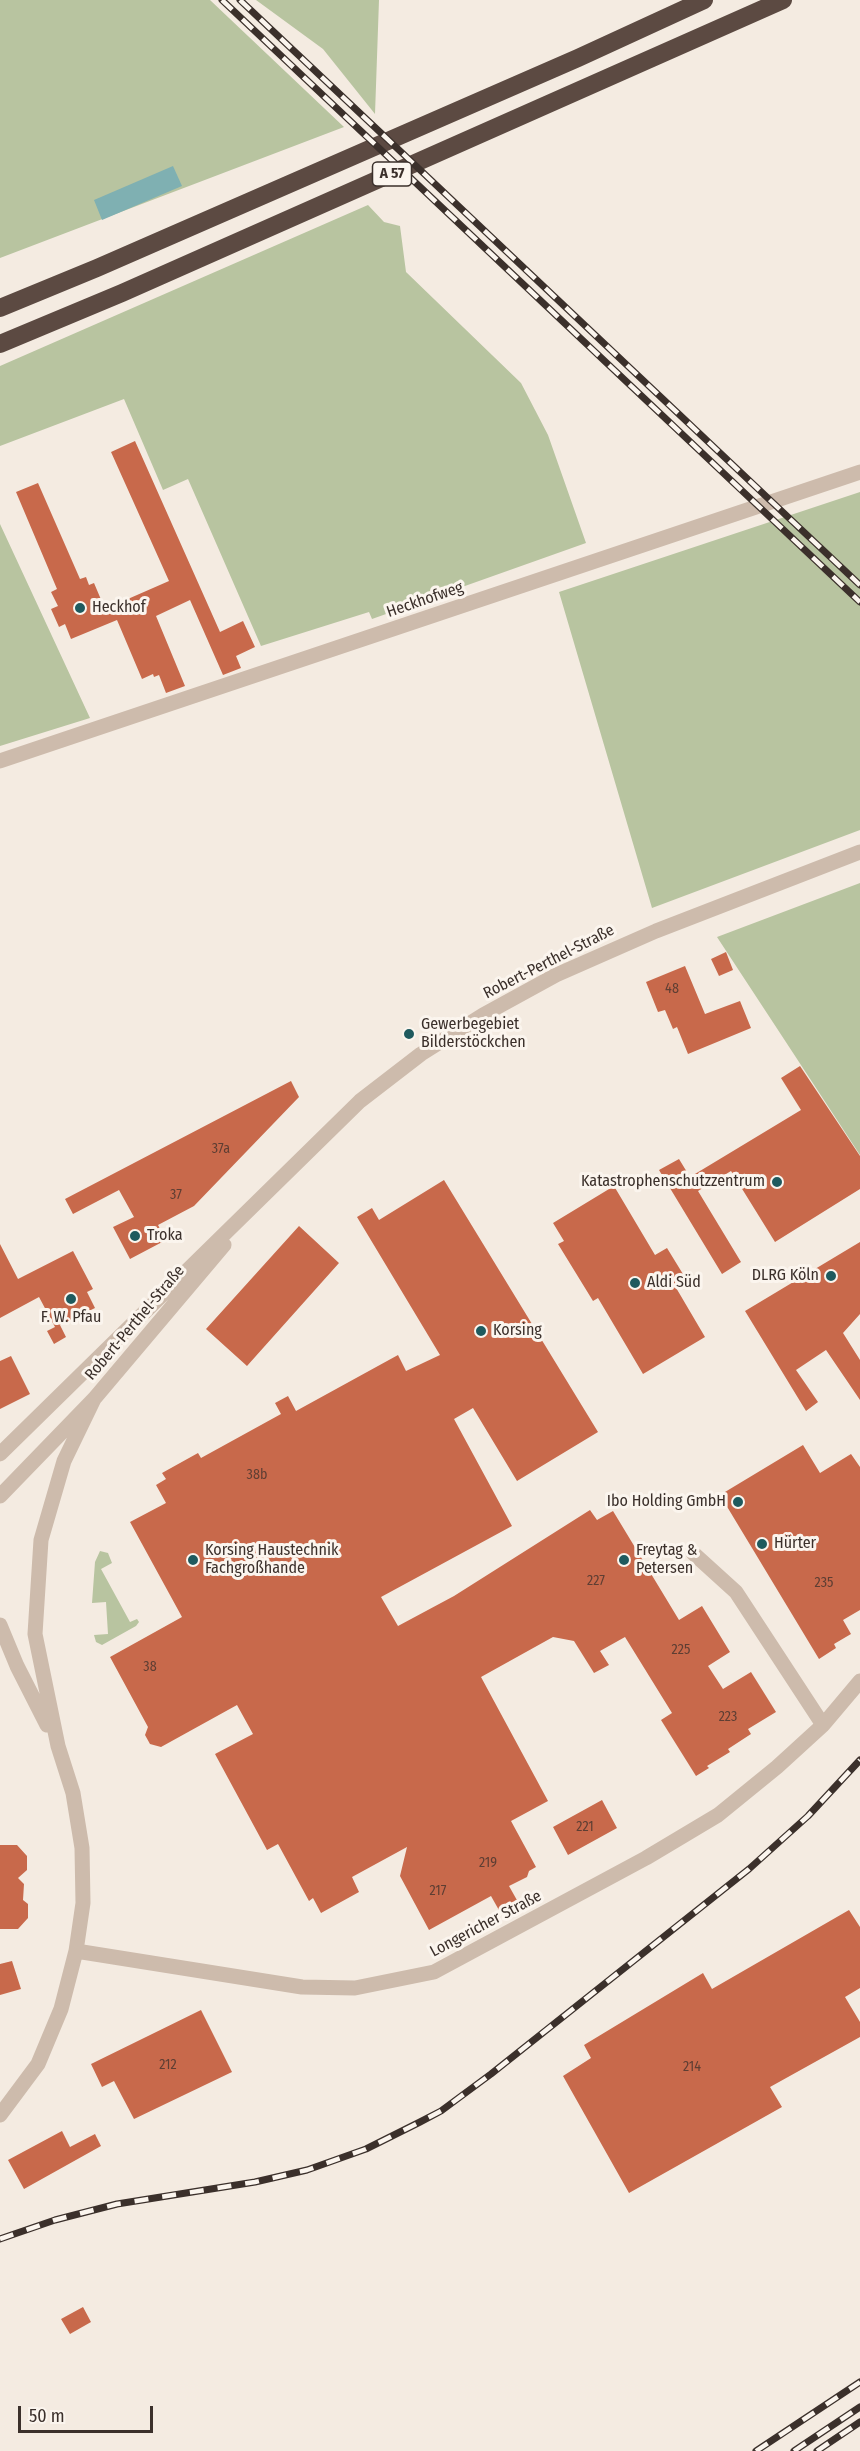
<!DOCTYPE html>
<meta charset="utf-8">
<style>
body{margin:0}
#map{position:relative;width:860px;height:2451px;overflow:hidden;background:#f4ebe1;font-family:"Fira Sans Condensed",sans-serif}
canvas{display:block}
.scale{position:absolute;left:18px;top:2406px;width:135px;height:27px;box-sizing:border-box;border:3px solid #3b302b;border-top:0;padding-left:8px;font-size:18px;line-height:21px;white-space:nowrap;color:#3b302b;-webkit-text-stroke:4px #fbf5ee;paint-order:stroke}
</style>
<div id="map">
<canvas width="860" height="2451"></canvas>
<div class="scale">50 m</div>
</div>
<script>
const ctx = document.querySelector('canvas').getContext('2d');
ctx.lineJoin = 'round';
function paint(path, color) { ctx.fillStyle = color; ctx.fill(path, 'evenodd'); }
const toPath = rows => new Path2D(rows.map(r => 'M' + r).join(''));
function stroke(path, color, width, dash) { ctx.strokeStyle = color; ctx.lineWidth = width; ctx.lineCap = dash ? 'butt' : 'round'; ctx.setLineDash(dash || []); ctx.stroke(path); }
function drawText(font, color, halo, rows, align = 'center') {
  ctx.font = font + ' "Fira Sans Condensed",sans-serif'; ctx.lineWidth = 6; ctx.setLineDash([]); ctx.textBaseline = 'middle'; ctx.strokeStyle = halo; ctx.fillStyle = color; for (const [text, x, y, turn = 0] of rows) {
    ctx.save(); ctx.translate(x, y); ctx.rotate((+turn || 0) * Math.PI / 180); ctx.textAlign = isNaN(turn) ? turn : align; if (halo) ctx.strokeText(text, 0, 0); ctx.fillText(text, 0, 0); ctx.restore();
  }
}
paint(toPath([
 [0,0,210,0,344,127,0,258],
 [256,0,379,0,375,114,323,49],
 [368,205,384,222,400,226,406,272,521,383,548,435,586,543,372,619,369,612,261,646,188,479,163,490,124,399,0,446,0,366],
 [860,492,860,830,652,908,559,592],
 [0,524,90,718,0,746],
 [860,883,860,1155,717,937],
 [100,1551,108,1553,112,1563,101,1569,130,1622,137,1619,139,1622,136,1626,102,1645,96,1642,94,1635,108,1634,106,1602,92,1603,95,1562]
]), '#b8c4a0');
paint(toPath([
 [173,166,182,186,102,220,94,200]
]), '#7fb0b2');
paint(toPath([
 [135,441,220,632,243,621,255,647,236,656,241,668,223,675,190,600,156,616,185,686,166,693,159,675,154,677,153,674,142,679,117,620,71,639,65,624,59,627,51,609,58,606,51,592,57,589,16,492,38,483,80,579,86,577,89,585,94,583,105,609,169,581,111,452],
 [726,952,733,970,719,976,711,959],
 [685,966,705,1014,740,1001,751,1028,688,1054,677,1027,673,1029,665,1010,658,1012,646,982],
 [800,1066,860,1156,860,1189,775,1242,731,1171,698,1191,741,1262,722,1274,659,1170,679,1159,690,1177,801,1110,781,1078],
 [291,1081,299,1097,194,1206,158,1225,166,1240,130,1259,113,1227,134,1217,119,1190,73,1214,65,1199],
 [444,1180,598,1432,517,1481,473,1408,454,1419,512,1526,381,1597,398,1626,454,1596,590,1510,597,1520,613,1511,679,1620,702,1606,730,1652,708,1666,723,1689,751,1672,776,1712,748,1729,751,1734,728,1749,730,1752,707,1766,709,1768,696,1776,661,1720,672,1713,625,1637,600,1651,609,1665,594,1673,574,1641,553,1637,481,1677,548,1801,511,1821,536,1867,529,1871,527,1877,509,1886,518,1902,500,1912,491,1896,429,1930,400,1876,407,1847,352,1877,359,1892,321,1913,313,1898,309,1901,278,1844,267,1850,215,1754,253,1734,237,1705,161,1747,150,1744,145,1735,148,1727,110,1657,182,1617,130,1522,166,1503,156,1485,166,1479,162,1473,198,1453,201,1458,281,1414,275,1403,288,1396,296,1411,398,1355,406,1371,440,1355,357,1217,372,1208,379,1220],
 [614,1186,655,1255,667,1248,686,1279,675,1286,705,1337,643,1374,598,1298,593,1301,558,1244,564,1241,553,1223],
 [299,1226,339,1263,247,1366,206,1329],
 [860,1242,860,1314,843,1333,860,1360,860,1400,826,1350,796,1370,818,1402,806,1411,745,1311],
 [0,1244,18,1279,73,1251,93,1289,87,1292,95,1308,60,1325,66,1337,54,1344,47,1331,55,1327,39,1297,0,1318],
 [11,1356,30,1394,0,1409,0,1361],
 [803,1445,820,1473,851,1454,860,1467,860,1610,843,1620,851,1634,834,1644,836,1648,819,1659,720,1495],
 [602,1800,617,1828,568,1855,553,1827],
 [0,1845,17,1845,27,1856,27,1870,18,1878,24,1884,23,1900,28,1904,28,1918,18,1929,0,1929],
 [849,1910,860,1927,860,1988,845,1997,860,2022,860,2037,770,2087,782,2107,629,2193,563,2076,591,2058,584,2045,703,1973,712,1989],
 [12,1961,21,1989,0,1995,0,1964],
 [201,2010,232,2072,134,2119,114,2081,102,2087,91,2064],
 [62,2131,70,2147,95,2134,101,2146,24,2189,8,2160],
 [83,2307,91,2322,70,2334,61,2319]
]), '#c8694b');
stroke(toPath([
 [0,761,860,472],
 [0,1454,360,1101,421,1054,483,1015,556,975,656,931,860,852],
 [0,1496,94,1399,224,1245],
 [693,1553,736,1592,823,1725],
 [0,1625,17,1666,47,1725],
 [76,1951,302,1987,355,1988,434,1972,646,1858,718,1815,777,1767,823,1725,860,1681],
 [0,2115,38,2064,61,2009,76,1951,83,1903,82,1848,73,1793,58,1746,35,1634,41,1540,64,1461,94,1399]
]), '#cdbbac', 15);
stroke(toPath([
 [0,308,97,268,578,58,704,0],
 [0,344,122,293,783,0]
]), '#5c4a42', 18);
const rail = toPath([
 [222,0,860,602],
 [240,0,860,585],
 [0,2239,55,2220,117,2204,255,2182,307,2170,366,2149,420,2122,441,2111,491,2074,749,1869,808,1816,860,1760],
 [756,2451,860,2382],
 [794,2451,860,2407],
 [817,2451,860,2422]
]);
stroke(rail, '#3b302b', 7);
stroke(rail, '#fbf5ee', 4.5, [14]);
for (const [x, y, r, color] of [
 [80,608,6,"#1f5a5e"],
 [409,1034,6,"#1f5a5e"],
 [777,1182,6,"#1f5a5e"],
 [135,1236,6,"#1f5a5e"],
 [831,1276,6,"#1f5a5e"],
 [635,1283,6,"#1f5a5e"],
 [71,1299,6,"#1f5a5e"],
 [481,1331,6,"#1f5a5e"],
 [738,1502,6,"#1f5a5e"],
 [762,1544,6,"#1f5a5e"],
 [193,1560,6,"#1f5a5e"],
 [624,1560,6,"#1f5a5e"]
]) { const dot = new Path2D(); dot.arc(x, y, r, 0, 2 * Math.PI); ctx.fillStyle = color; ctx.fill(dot); stroke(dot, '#fbf5ee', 2); }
drawText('14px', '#5e3e33', null, [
 ["48",672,989],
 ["37a",221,1149],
 ["37",176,1195],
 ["38b",257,1475],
 ["227",596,1581],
 ["235",824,1583],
 ["225",681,1650],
 ["38",150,1667],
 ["223",728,1717],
 ["221",585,1827],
 ["219",488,1863],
 ["217",438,1891],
 ["212",168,2065],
 ["214",692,2067]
]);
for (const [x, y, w] of [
 [392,174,39]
]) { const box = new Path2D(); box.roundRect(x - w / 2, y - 12, w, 24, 4.5); ctx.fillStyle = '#fbf5ee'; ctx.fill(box); stroke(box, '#3b302b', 1.5); }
drawText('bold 15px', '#3b302b', null, [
 ["A 57",392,174]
]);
drawText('16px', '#3b302b', '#fbf5ee', [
 ["Heckhofweg",425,600,-19],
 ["Robert-Perthel-Straße",549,962,-27],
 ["Robert-Perthel-Straße",135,1323,-50],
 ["Longericher Straße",486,1924,-28]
]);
drawText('16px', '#3b302b', '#fbf5ee', [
 ["Heckhof",92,608],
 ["Gewerbegebiet",421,1025],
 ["Bilderstöckchen",421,1043],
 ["Katastrophenschutzzentrum",765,1182,"right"],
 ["Troka",147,1236],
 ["DLRG Köln",819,1276,"right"],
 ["Aldi Süd",647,1283],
 ["F. W. Pfau",71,1318,"center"],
 ["Korsing",493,1331],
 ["Ibo Holding GmbH",726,1502,"right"],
 ["Hürter",774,1544],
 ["Korsing Haustechnik",205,1551],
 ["Fachgroßhande",205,1569],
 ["Freytag &",636,1551],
 ["Petersen",636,1569]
], 'left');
</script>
